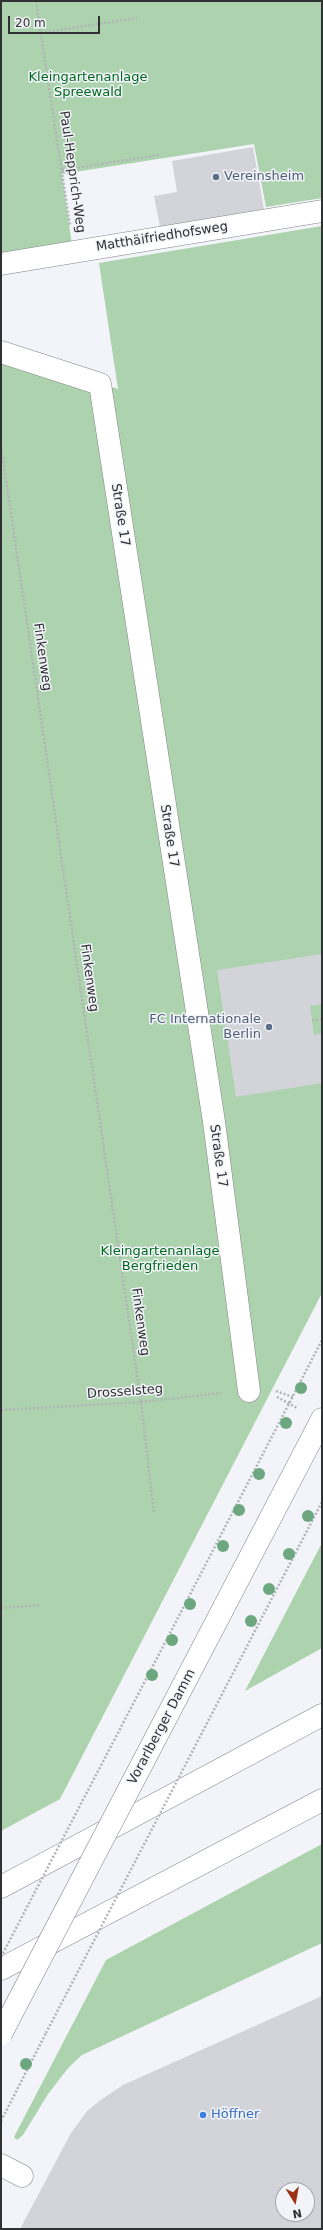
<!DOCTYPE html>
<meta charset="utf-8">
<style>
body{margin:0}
#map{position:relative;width:323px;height:2230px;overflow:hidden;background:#f2f4f9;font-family:"DejaVu Sans",sans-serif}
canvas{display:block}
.frame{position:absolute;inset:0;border:2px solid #303133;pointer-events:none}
.north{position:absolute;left:275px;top:2182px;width:40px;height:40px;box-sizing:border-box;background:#f2f4f9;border:1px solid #a4a6aa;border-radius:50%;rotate:169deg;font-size:11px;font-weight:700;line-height:16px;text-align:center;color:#303133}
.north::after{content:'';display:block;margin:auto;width:14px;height:18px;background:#9b3415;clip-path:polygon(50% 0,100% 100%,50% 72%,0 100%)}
.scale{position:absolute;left:8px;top:16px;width:92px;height:18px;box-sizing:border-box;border:2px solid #303133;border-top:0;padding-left:5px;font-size:12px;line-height:14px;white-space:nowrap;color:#303133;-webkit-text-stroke:3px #f2f4f9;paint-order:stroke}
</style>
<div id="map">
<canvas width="323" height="2230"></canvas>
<div class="frame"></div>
<div class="north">N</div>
<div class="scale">20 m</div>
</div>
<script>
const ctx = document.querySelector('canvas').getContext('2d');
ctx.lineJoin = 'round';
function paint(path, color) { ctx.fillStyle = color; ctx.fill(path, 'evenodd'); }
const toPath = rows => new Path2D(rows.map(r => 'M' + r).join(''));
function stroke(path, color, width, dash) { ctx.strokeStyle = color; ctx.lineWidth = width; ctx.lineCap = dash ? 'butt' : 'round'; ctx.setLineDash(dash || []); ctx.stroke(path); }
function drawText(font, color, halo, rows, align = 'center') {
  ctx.font = font + ' "DejaVu Sans",sans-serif'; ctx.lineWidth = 3; ctx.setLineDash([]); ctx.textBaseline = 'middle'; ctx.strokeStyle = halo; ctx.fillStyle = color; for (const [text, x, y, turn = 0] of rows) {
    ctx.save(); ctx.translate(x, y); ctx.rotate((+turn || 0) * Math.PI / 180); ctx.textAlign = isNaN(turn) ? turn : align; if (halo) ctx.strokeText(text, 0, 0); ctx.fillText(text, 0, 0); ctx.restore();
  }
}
paint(toPath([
 [1,1,322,1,322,198,266,207,254,144,62,174,73,252,1,264],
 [322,226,322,1293,60,1799,1,1831,1,352,118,389,99,263],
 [322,1543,322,1648,245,1691,313,1560],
 [322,1844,322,1943,82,2055,69,2067,48,2094,23,2135,17,2140,14,2137,106,1960]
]), '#acd3ad');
paint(toPath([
 [253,147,264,209,160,227,154,196,177,192,172,161],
 [322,954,322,1004,310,1006,314,1035,322,1033,322,1083,236,1097,217,970],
 [322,1996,322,2229,20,2229,71,2133,87,2111,102,2099,123,2085],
 [283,2190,307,2190,307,2214,283,2214]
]), '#d2d4d9');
const minor = toPath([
 [1,264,322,211],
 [1,352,100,384,214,1122,249,1391],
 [224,1607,322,1419],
 [1,2165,22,2176]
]);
const highway = toPath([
 [1,1887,322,1715],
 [1,1969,322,1800]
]);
stroke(minor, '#808286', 23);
stroke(highway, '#808286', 23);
stroke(toPath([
 [36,1,70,226],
 [41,33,137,18],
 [62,170,159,155],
 [1,445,141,1402,154,1514],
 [312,1020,322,1019],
 [276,1391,293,1397],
 [277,1397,297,1408],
 [1,1410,141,1402,221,1393],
 [284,1575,322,1502],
 [1,1608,41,1605],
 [168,1637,322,1340],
 [1,2121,46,2033]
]), '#b1b3b7', 2.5, [2, 2]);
stroke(minor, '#fff', 22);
stroke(highway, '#fff', 22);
const minorBridge = toPath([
 [1,2034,224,1607]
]);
stroke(minorBridge, '#808286', 23, []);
stroke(toPath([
 [1,1957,168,1637],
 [46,2033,284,1575]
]), '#b1b3b7', 2.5, [2, 2]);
stroke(minorBridge, '#fff', 22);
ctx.fillStyle = '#6da780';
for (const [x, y] of [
 [301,1388],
 [286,1423],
 [259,1474],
 [239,1510],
 [308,1516],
 [223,1546],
 [289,1554],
 [269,1589],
 [190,1604],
 [251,1621],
 [172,1640],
 [152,1675],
 [26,2064]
]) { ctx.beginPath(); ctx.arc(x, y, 6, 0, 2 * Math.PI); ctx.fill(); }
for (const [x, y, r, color] of [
 [216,177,4,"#5c6f8a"],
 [269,1027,4,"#5c6f8a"],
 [203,2115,4,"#3f7fe0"]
]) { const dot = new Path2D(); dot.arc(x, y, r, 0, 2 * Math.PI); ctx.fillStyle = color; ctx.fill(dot); stroke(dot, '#f2f4f9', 1.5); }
drawText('13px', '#00681d', '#f2f4f9', [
 ["Kleingartenanlage",88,78],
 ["Spreewald",88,93],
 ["Kleingartenanlage",160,1252],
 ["Bergfrieden",160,1267]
]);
drawText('13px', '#303133', '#f2f4f9', [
 ["Paul-Hepprich-Weg",72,172,82],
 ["Matthäifriedhofsweg",162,237,-9],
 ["Straße 17",120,515,81],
 ["Finkenweg",42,657,82],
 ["Straße 17",169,836,81],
 ["Finkenweg",89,978,82],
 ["Straße 17",218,1156,82],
 ["Finkenweg",140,1322,82],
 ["Drosselsteg",125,1392,-4],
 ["Vorarlberger Damm",162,1727,-62]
]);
drawText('13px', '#4e5e75', '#f2f4f9', [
 ["Vereinsheim",224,177],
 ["FC Internationale",261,1020,"right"],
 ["Berlin",261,1035,"right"]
], 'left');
drawText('13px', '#366cbe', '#f2f4f9', [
 ["Höffner",211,2115]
], 'left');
</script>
